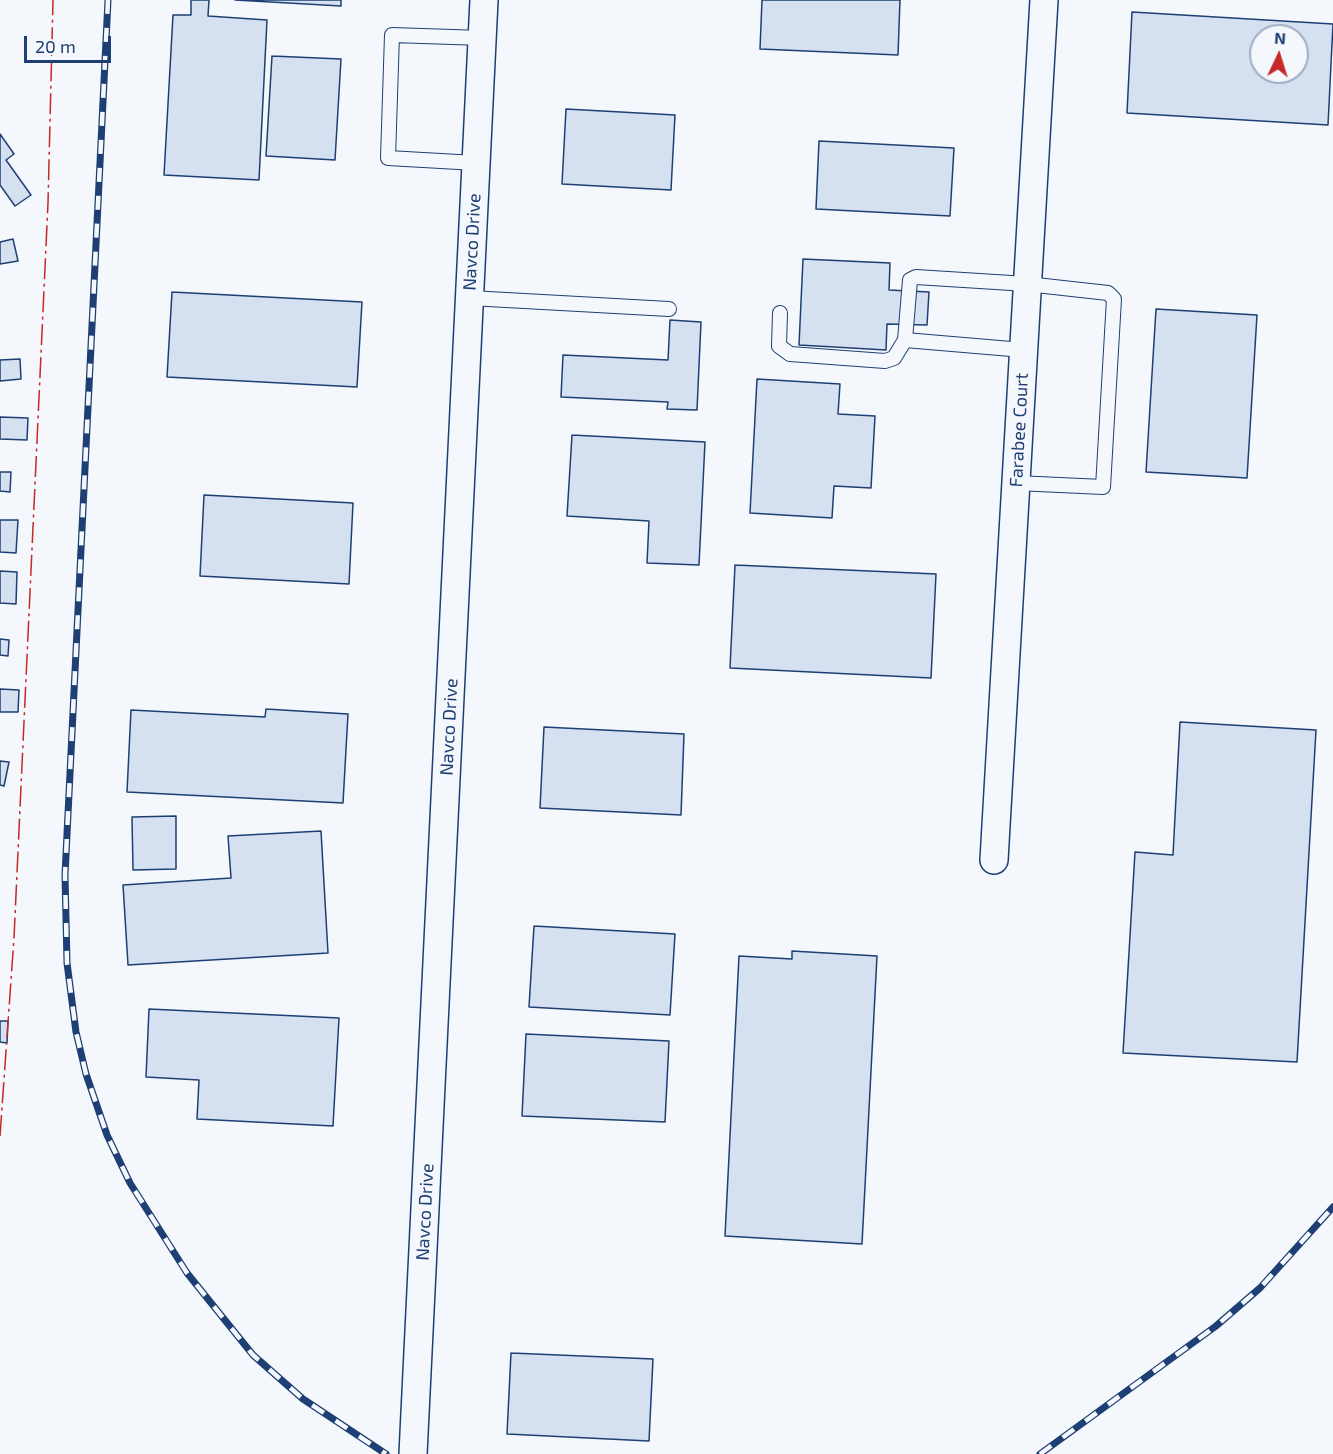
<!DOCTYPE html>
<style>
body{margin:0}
#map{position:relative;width:1333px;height:1454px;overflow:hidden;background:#f4f7fb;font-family:"Exo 2",sans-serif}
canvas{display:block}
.north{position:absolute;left:1249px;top:24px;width:60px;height:60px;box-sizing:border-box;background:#f4f7fb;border:2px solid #9eadc5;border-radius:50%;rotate:4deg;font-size:16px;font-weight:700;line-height:24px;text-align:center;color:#1d3f73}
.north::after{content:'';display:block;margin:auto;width:21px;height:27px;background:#c62828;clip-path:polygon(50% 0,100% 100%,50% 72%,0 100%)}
.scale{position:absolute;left:24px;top:36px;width:87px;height:27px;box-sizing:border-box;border:3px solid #1d3f73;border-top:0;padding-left:8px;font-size:18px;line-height:21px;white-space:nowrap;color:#1d3f73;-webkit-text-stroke:4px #f4f7fb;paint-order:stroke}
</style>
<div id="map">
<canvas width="1333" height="1454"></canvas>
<div class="north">N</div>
<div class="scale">20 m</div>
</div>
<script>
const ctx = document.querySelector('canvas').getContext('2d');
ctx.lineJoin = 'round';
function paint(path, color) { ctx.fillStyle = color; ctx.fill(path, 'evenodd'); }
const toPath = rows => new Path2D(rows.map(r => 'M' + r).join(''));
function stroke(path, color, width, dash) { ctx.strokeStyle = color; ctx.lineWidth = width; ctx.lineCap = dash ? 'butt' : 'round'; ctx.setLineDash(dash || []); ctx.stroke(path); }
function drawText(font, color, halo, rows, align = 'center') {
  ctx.font = font + ' "Exo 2",sans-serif'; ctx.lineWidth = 4.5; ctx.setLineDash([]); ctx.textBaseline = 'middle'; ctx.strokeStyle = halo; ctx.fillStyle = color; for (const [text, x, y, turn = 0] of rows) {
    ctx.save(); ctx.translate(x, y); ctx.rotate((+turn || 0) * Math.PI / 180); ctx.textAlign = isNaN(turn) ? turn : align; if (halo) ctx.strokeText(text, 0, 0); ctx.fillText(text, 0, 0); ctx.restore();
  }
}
const building = toPath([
 [191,0,209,0,208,16,267,20,259,180,164,175,173,15,191,15,191,0],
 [235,0,341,0,341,6,235,0],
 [762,0,900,0,898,55,760,49,762,0],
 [1132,12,1333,24,1328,125,1127,113,1132,12],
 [1261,36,1297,36,1297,72,1261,72,1261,36],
 [272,56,341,59,335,160,266,156,272,56],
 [566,109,675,115,671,190,562,184,566,109],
 [0,134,14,154,6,160,31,195,15,206,0,185,0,134],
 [819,141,954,148,950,216,816,209,819,141],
 [13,239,18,261,0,264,0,242,13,239],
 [803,259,890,263,889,290,929,292,927,325,887,324,886,350,799,345,803,259],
 [172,292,362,302,357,387,167,377,172,292],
 [1156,309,1257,315,1247,478,1146,472,1156,309],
 [670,320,701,322,697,410,667,409,668,402,561,397,563,355,668,360,670,320],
 [20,359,21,379,0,381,0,360,20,359],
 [757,379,840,384,838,414,875,416,871,488,834,486,832,518,750,513,757,379],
 [0,417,28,418,27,440,0,439,0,417],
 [572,435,705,442,699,565,647,563,649,521,567,516,572,435],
 [0,472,11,472,10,492,0,491,0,472],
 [204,495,353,503,349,584,200,576,204,495],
 [0,520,18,520,16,553,0,552,0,520],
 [735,565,936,574,931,678,730,668,735,565],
 [0,571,17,572,16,604,0,603,0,571],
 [0,639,9,640,8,656,0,655,0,639],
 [0,689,19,690,18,712,0,712,0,689],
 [266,709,348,714,343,803,127,792,131,710,265,717,266,709],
 [1180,722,1316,730,1297,1062,1123,1053,1135,852,1173,855,1180,722],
 [544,727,684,734,681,815,540,808,544,727],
 [0,761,9,762,4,786,0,785,0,761],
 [176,816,176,869,133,870,132,817,176,816],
 [321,831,328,953,128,965,123,885,231,878,228,836,321,831],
 [534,926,675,934,670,1015,529,1007,534,926],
 [792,951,877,956,862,1244,725,1236,739,956,792,959,792,951],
 [149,1009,339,1018,333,1126,197,1119,199,1080,146,1077,149,1009],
 [0,1021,8,1021,7,1043,0,1042,0,1021],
 [526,1034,669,1041,665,1122,522,1116,526,1034],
 [511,1353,653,1359,649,1441,507,1434,511,1353]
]);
paint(building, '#d5e0f0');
stroke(building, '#1d3f73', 1.5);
const lane = toPath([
 [476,163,388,158,392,35,483,38],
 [470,298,669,309],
 [780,313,779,346,790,354,885,361,894,358,905,340],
 [1016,483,1103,487,1114,299,1108,293,1027,284,916,277,910,280,905,340,1023,350]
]);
const street = toPath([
 [994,860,1044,0],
 [413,1454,484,0]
]);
stroke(lane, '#1d3f73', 16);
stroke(street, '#1d3f73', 30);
stroke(lane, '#f4f7fb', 14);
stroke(street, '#f4f7fb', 27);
const rail = toPath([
 [108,0,65,875,67,963,76,1032,86,1074,107,1135,130,1183,187,1273,253,1355,303,1399,386,1454],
 [1040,1454,1216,1326,1260,1288,1333,1207]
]);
stroke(rail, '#1d3f73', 7);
stroke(rail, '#f4f7fb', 4.5, [14]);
stroke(toPath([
 [0,1136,14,938,48,203,53,0]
]), '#c62828', 1.5, [21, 4.5, 3, 4.5]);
drawText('18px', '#1d3f73', '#f4f7fb', [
 ["Navco Drive",472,242,-87],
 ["Farabee Court",1019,430,-87],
 ["Navco Drive",449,727,-87],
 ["Navco Drive",425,1212,-87]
]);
</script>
